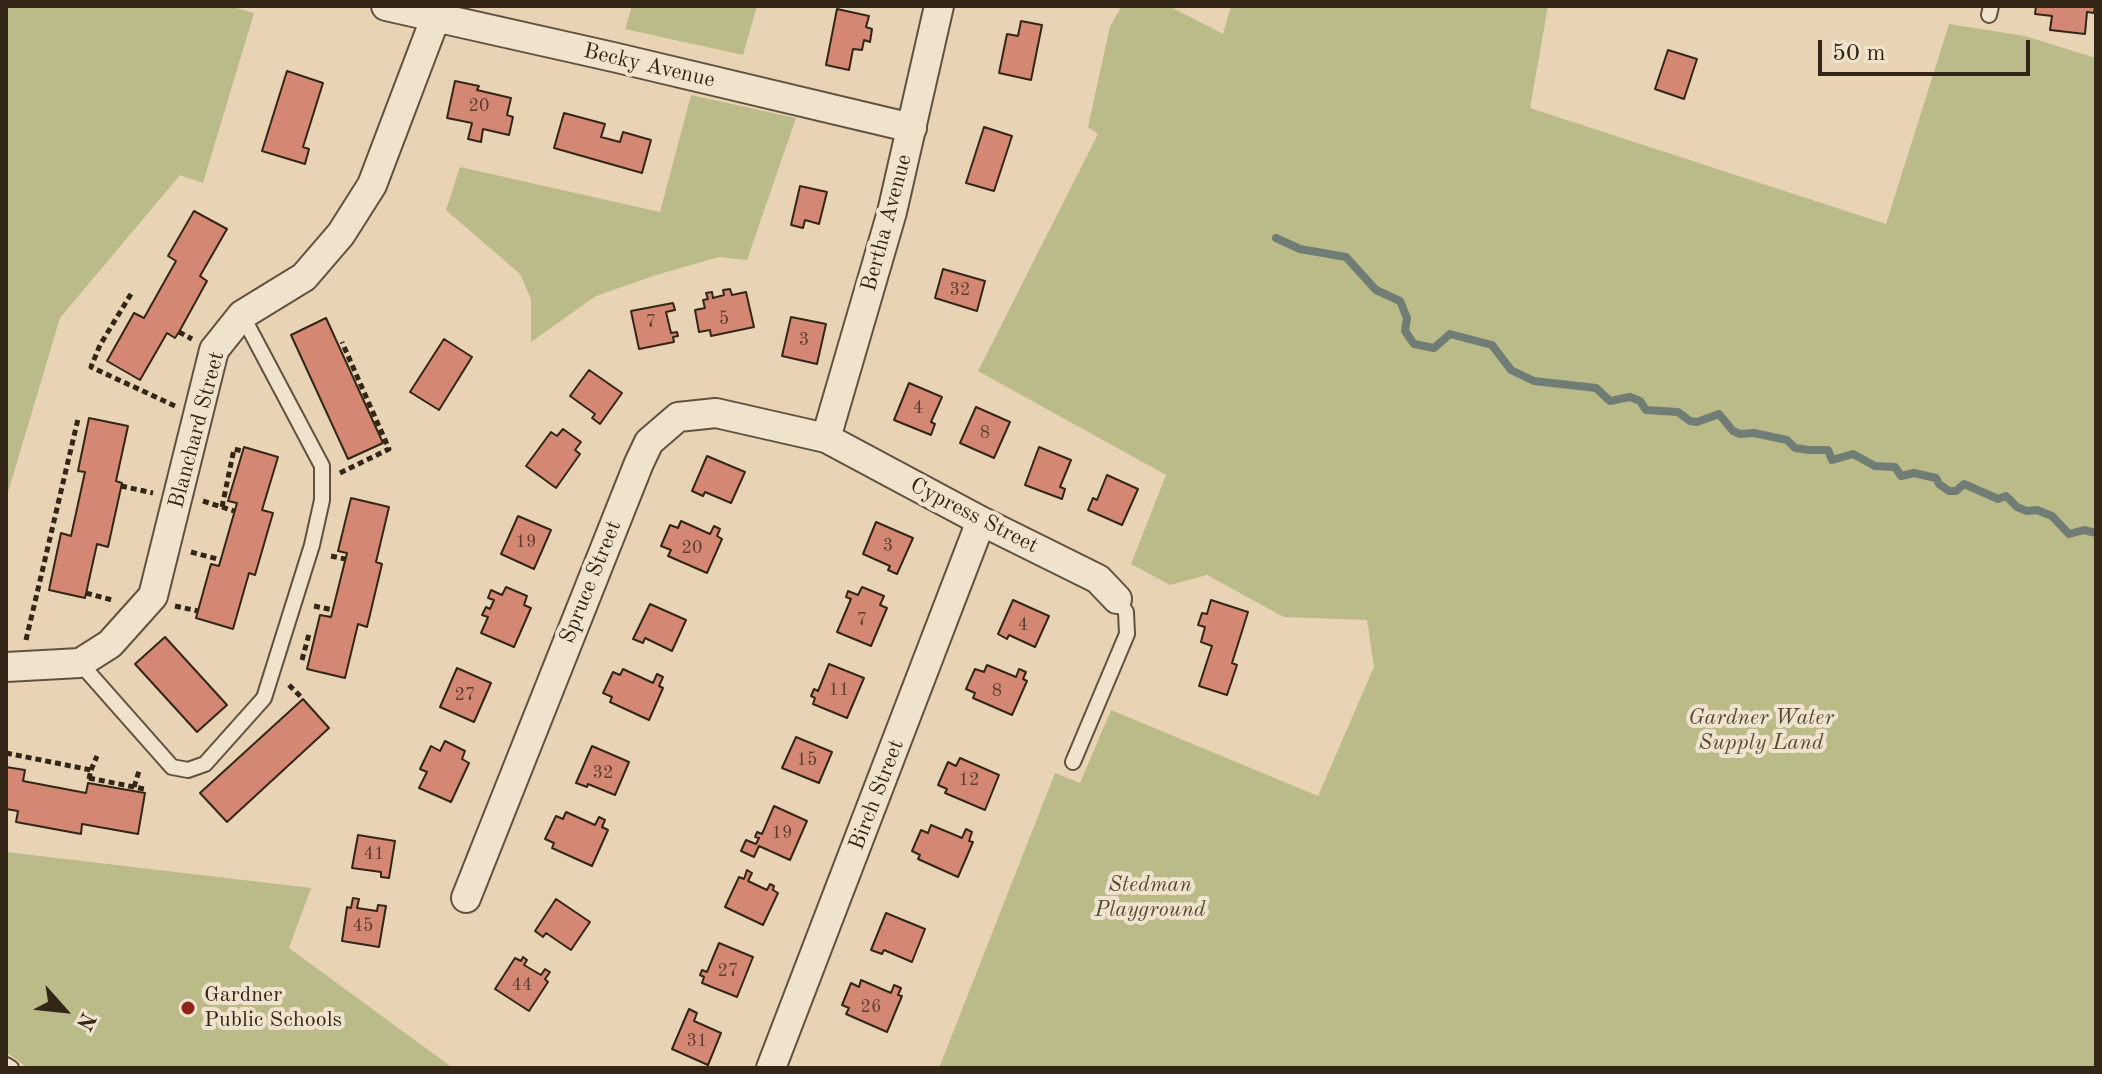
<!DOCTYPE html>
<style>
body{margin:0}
#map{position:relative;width:2102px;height:1074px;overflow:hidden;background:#e8d4b4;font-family:"Old Standard TT",serif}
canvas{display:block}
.frame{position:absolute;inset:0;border:8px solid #332617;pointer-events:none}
.north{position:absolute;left:24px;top:970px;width:80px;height:80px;-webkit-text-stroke:6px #f0e3ce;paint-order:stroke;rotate:117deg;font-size:22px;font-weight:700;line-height:32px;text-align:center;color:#332617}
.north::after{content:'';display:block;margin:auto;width:28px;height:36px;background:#332617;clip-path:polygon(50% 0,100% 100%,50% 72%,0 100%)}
.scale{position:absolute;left:1818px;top:40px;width:212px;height:36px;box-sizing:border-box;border:4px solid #332617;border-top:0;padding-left:10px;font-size:24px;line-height:28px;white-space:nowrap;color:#332617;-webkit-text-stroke:6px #f0e3ce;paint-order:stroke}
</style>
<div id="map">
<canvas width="2102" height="1074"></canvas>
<div class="frame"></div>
<div class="north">N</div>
<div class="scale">50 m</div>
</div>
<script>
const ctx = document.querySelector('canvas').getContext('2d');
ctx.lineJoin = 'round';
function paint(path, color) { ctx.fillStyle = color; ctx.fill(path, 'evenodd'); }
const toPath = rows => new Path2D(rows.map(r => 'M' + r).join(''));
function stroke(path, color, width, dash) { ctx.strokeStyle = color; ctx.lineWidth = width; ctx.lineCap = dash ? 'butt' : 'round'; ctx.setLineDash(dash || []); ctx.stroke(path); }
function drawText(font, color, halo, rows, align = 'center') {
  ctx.font = font + ' "Old Standard TT",serif'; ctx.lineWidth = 8; ctx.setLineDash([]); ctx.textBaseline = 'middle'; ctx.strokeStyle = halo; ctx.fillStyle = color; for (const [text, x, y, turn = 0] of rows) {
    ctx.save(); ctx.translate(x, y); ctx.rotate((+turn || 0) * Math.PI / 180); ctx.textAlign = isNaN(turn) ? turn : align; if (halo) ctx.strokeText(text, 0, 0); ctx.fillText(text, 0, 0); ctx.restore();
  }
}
paint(toPath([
 [6,6,229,6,254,13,203,183,180,175,60,318,6,499],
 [632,6,757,6,743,55,625,29],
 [1122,6,1169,6,1223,34,1231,6,1548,6,1530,108,1886,224,1949,24,2025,36,2096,58,2096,1068,939,1068,1055,773,1080,783,1111,710,1318,796,1374,667,1367,620,1284,617,1207,575,1170,585,1131,564,1166,475,978,371,1098,134,1088,127,1110,26],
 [691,95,796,118,747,260,719,257,656,275,596,296,531,342,531,299,520,274,446,210,460,167,660,212],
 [6,852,311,888,289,948,453,1068,28,1068,6,1052]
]), '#bbbb89');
stroke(toPath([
 [1276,238,1300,249,1346,257,1376,290,1400,301,1407,318,1405,331,1414,344,1434,348,1450,334,1492,345,1511,370,1534,381,1596,388,1610,401,1630,397,1640,401,1646,410,1678,412,1690,421,1697,422,1719,414,1733,431,1740,434,1754,433,1787,440,1795,448,1809,450,1828,450,1832,460,1853,454,1875,466,1895,467,1901,476,1914,473,1936,478,1939,484,1949,491,1956,491,1964,484,1998,499,2006,496,2017,507,2027,511,2037,510,2052,516,2069,534,2084,530,2096,533]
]), '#707d74', 8);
const building = toPath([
 [2034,6,2095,6,2094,13,2087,12,2085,34,2050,30,2052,16,2035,14,2036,6,2034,6],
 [837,9,869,16,866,27,872,29,870,42,864,40,862,50,853,49,849,70,826,65,837,9],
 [1021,21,1042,25,1031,80,999,73,1007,34,1018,36,1021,21],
 [1668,50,1697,59,1684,99,1655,89,1668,50],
 [287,71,323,83,303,147,309,149,305,164,262,151,287,71],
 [455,81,479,86,477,90,511,98,507,115,513,117,509,135,483,129,481,142,468,139,472,123,447,118,455,81],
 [564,113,605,124,601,137,620,142,623,132,651,140,642,173,554,148,564,113],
 [984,127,1012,136,994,191,966,183,984,127],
 [800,186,827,192,819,224,805,220,803,228,791,225,800,186],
 [194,211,227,229,200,276,207,281,179,332,175,338,167,333,140,380,107,361,134,313,144,318,176,261,168,256,194,211],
 [943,269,985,281,977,311,935,298,943,269],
 [730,289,732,295,746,292,754,327,711,336,710,330,699,332,695,310,705,308,703,300,708,299,706,293,712,292,713,298,724,295,723,290,730,289],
 [673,303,675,310,666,312,671,333,677,332,678,336,673,337,674,342,639,349,631,311,673,303],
 [791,317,826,324,817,364,782,356,791,317],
 [326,318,383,443,348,459,291,335,326,318],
 [444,339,472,357,439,410,410,392,444,339],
 [589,370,622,393,600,424,592,418,595,414,570,396,589,370],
 [909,383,942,397,931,422,935,424,931,435,894,420,909,383],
 [976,407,1010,422,994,458,960,443,976,407],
 [89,418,128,426,116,481,122,483,108,547,97,544,85,598,49,590,61,533,71,536,85,472,78,471,89,418],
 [563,429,581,442,575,450,580,454,556,488,526,466,551,432,557,436,563,429],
 [244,447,278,457,262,510,273,513,255,575,249,573,233,629,196,618,211,564,219,566,237,503,228,501,244,447],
 [1039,447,1071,460,1060,487,1065,489,1062,499,1025,485,1039,447],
 [707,456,745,472,731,503,705,492,703,496,692,491,707,456],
 [1107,475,1138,489,1122,525,1088,510,1093,498,1097,500,1107,475],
 [351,498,389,507,376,562,382,564,367,627,358,624,345,678,307,669,320,615,331,617,347,553,338,551,351,498],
 [518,516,551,530,534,569,501,554,518,516],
 [681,521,710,534,714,526,720,529,717,536,722,539,707,573,668,556,671,550,661,546,670,525,678,528,681,521],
 [876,522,913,538,897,574,888,570,890,566,863,554,876,522],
 [506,587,527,596,524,605,531,608,514,647,481,633,488,617,482,615,486,607,490,609,494,600,488,598,491,590,502,595,506,587],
 [862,587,884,596,880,605,887,608,871,646,837,632,851,599,846,597,848,591,858,595,862,587],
 [1013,600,1049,616,1035,647,1009,635,1007,639,998,634,1013,600],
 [1211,600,1248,612,1232,663,1237,665,1227,695,1199,686,1212,646,1201,642,1205,627,1198,625,1202,613,1207,614,1211,600],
 [650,604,686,620,672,651,645,638,643,643,633,639,650,604],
 [165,637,227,705,197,732,135,664,165,637],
 [829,664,864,678,847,718,813,704,815,698,811,696,814,689,818,691,829,664],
 [987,665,1016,677,1019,669,1026,672,1023,679,1027,681,1012,715,973,698,975,693,966,689,975,669,984,672,987,665],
 [457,668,491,683,474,722,440,707,457,668],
 [623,669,653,683,657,674,663,677,659,686,663,688,649,720,610,702,612,697,603,693,613,672,620,675,623,669],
 [303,699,329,728,227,822,200,793,303,699],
 [796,737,832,752,819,783,782,768,796,737],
 [445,741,465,751,462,759,469,763,451,802,419,788,427,772,420,769,431,746,440,751,445,741],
 [592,746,629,762,615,795,588,784,587,787,576,783,592,746],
 [960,758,999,775,985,810,945,793,947,789,938,785,948,762,956,766,960,758],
 [6,767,25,770,23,781,86,793,88,783,145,793,138,834,82,824,81,834,16,822,18,811,6,809,6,767],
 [774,806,807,821,790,860,759,846,754,857,741,851,746,840,756,844,759,838,755,837,757,832,762,834,774,806],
 [566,812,595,825,599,817,605,820,602,827,608,830,592,866,552,848,554,843,545,839,556,816,563,819,566,812],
 [931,825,962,838,966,829,972,832,969,841,973,842,958,877,918,859,920,855,912,851,921,830,928,833,931,825],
 [358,835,395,841,389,878,381,877,381,872,352,868,358,835],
 [747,870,752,873,748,881,767,890,770,884,774,886,773,890,778,893,763,925,725,907,739,877,744,879,747,870],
 [353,898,359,899,357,908,377,911,378,905,386,906,379,947,342,941,347,907,351,908,353,898],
 [556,899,590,922,571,950,546,933,543,937,535,931,556,899],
 [886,913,925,929,912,962,884,950,882,954,871,950,886,913],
 [719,943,753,957,737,997,702,983,704,977,700,975,702,970,707,972,719,943],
 [523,957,527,960,524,965,541,975,545,969,550,972,545,979,548,982,529,1011,495,989,515,958,521,961,523,957],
 [861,980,891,993,894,985,901,988,898,995,902,996,887,1032,846,1014,849,1008,842,1005,851,983,859,987,861,980],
 [689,1009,697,1013,694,1021,721,1033,708,1065,672,1049,689,1009]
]);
paint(building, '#d48873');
stroke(building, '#332617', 2);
const lane = toPath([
 [1989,15,1991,6],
 [80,663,172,767,188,770,205,764,264,698,312,545,322,500,322,466,242,315],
 [1073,762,1127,634,1126,612,1117,599],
 [6,1065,11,1068]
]);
const street = toPath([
 [386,6,613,57,912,128],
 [826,438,892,212,939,6],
 [6,667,80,663,110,644,153,596,214,350,242,315,304,277,341,234,372,185,435,19],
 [466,898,639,463,649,442,678,417,716,413,826,438,981,521,1098,579,1117,599],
 [771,1068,981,521]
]);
stroke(lane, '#60523e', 18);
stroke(street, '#60523e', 32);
stroke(toPath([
 [131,294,100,345,91,367,175,406],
 [179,332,192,339],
 [340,473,389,449,342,342],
 [121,486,153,493],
 [203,501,222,507,234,449,242,451],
 [222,507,234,511],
 [191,552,221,560],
 [331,556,345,559],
 [86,593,112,600],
 [175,606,198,611],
 [314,606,333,610],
 [26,640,78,419],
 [302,660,309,634],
 [289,685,303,699],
 [6,753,91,770,88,783],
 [91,770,97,756],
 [89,778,144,789,145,793],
 [134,787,139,771]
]), '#332617', 5, [6, 4]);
stroke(lane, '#f0e3ce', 14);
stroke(street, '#f0e3ce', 28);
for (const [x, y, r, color] of [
 [188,1008,8,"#8f2418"]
]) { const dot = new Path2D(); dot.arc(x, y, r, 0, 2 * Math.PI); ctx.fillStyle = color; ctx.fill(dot); stroke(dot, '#f0e3ce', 3); }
drawText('18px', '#5b3e2e', null, [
 ["20",479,106],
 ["32",960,290],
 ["5",724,319],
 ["7",651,322],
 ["3",804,340],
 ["4",918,408],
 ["8",985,433],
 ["19",526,542],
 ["3",888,546],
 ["20",692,548],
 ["7",862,620],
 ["4",1023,625],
 ["11",839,690],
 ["8",997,691],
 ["27",465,695],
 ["15",807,760],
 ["32",603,773],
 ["12",969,780],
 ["19",782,833],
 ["41",374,854],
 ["45",363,926],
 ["27",728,971],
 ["44",522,985],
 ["26",871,1007],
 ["31",697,1041]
]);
drawText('22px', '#332617', '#f0e3ce', [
 ["Becky Avenue",649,66,13],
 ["Bertha Avenue",887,223,-75],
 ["Blanchard Street",197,430,-75],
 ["Cypress Street",974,516,27],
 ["Spruce Street",591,582,-68],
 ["Birch Street",877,795,-69]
]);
drawText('italic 22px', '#554b34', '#f0e3ce', [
 ["Gardner Water",1761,718],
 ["Supply Land",1761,743],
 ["Stedman",1150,885],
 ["Playground",1150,910]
]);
drawText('22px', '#332617', '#f0e3ce', [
 ["Gardner",204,995],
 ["Public Schools",204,1020]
], 'left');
</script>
